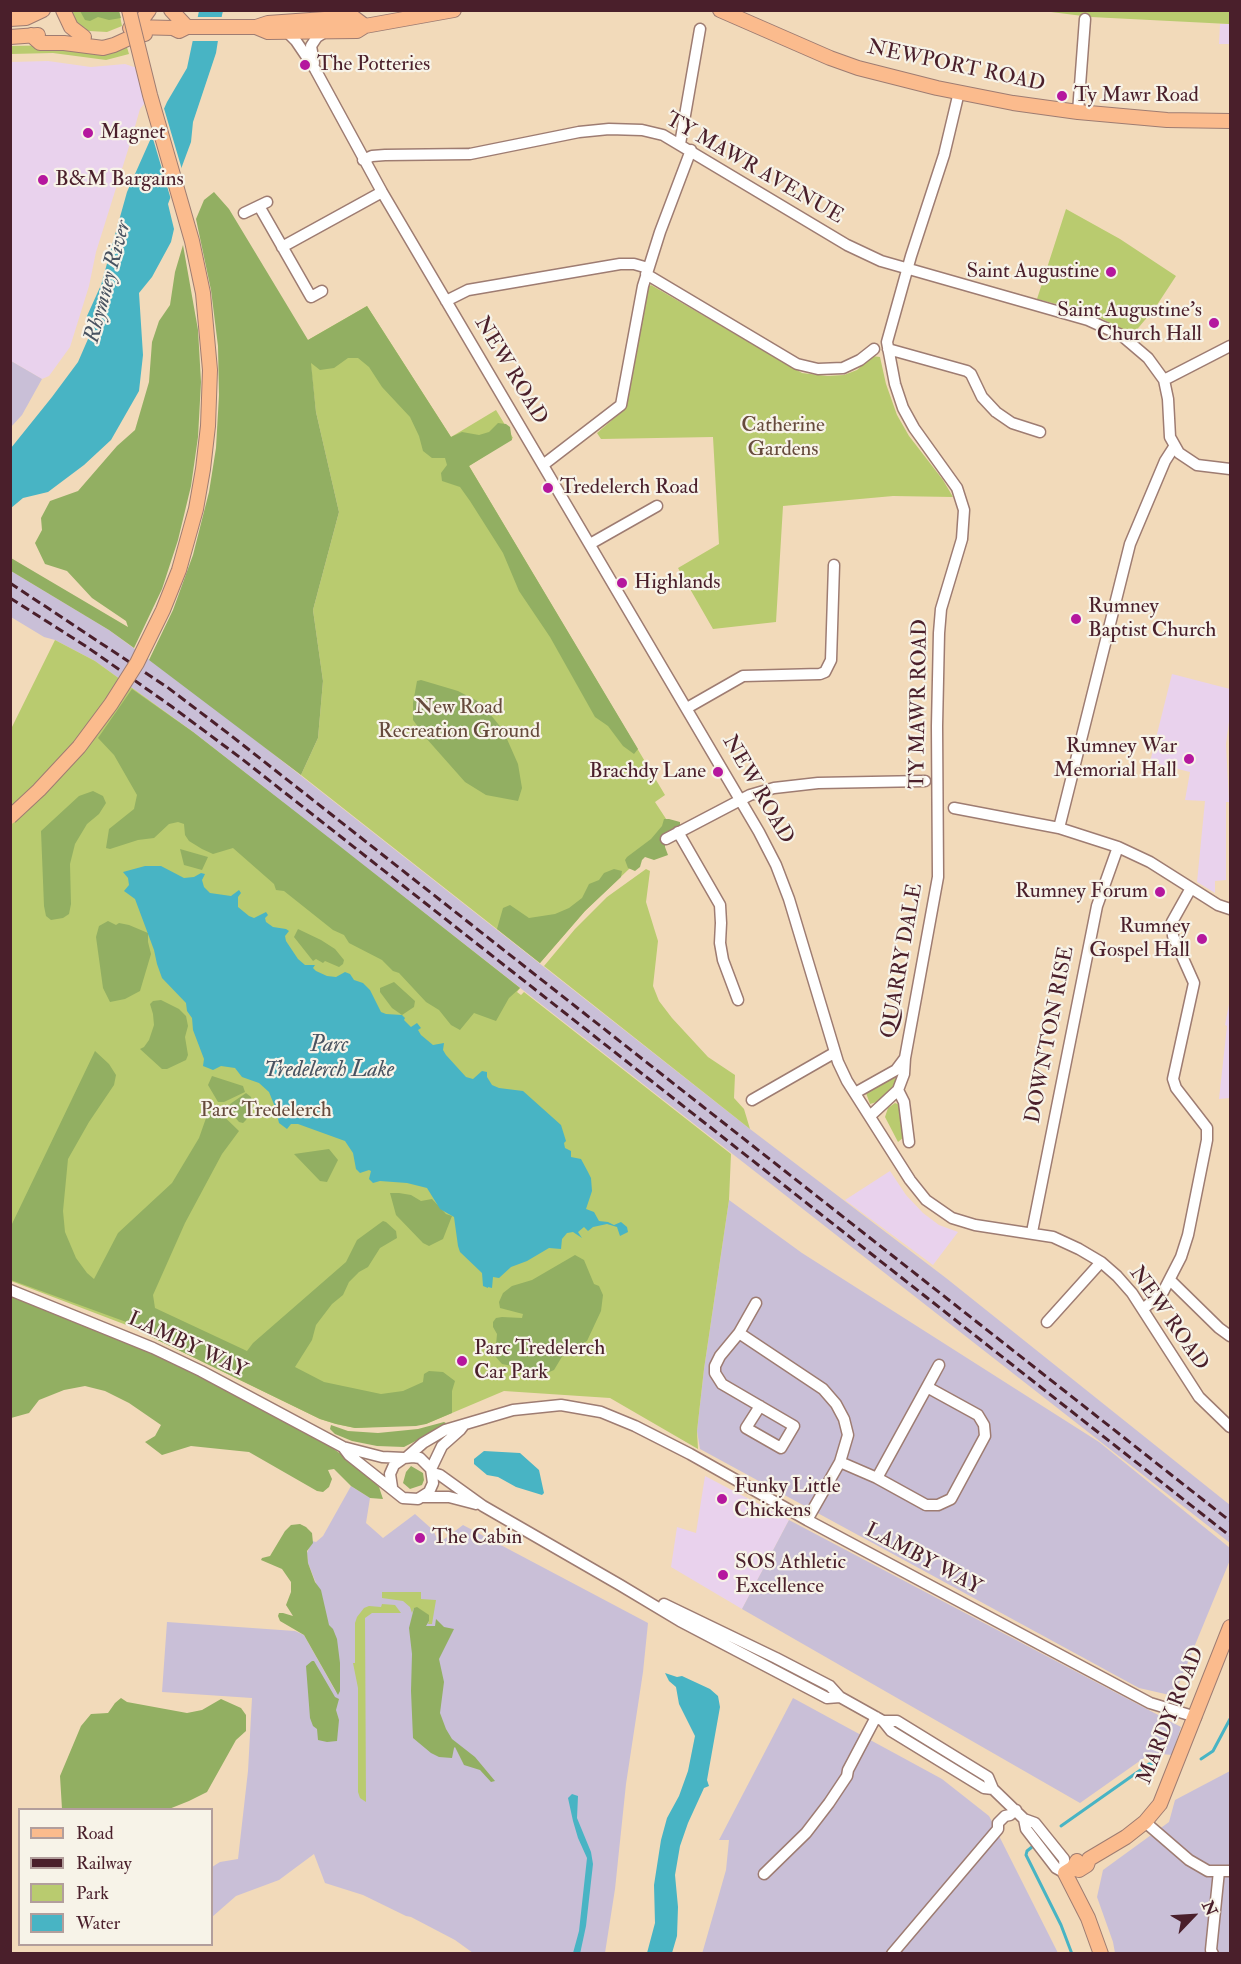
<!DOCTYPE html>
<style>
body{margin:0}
#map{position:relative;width:1241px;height:1964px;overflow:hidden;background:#f2daba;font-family:"IM FELL Double Pica",serif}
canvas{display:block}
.frame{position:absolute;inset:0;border:12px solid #4a1f2b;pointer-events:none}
.legend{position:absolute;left:18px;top:1808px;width:195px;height:138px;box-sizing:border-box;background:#f7f3e8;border:2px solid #b29e9c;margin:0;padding:8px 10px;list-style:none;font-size:18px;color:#4a1f2b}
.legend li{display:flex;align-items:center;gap:12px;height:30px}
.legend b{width:30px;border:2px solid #b29e9c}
.north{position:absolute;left:1163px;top:1886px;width:60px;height:60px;-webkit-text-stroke:4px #f7f3e8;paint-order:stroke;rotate:65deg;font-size:16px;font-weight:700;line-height:24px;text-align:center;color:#4a1f2b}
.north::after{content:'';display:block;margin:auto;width:21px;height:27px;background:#4a1f2b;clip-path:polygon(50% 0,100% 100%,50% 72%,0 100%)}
</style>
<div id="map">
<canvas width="1241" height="1964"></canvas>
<div class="frame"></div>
<ul class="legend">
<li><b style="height:8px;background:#fbbb8d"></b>Road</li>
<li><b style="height:8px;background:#4a1f2b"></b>Railway</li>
<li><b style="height:16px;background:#b9cb6f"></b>Park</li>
<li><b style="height:16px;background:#48b4c4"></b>Water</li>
</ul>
<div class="north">N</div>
</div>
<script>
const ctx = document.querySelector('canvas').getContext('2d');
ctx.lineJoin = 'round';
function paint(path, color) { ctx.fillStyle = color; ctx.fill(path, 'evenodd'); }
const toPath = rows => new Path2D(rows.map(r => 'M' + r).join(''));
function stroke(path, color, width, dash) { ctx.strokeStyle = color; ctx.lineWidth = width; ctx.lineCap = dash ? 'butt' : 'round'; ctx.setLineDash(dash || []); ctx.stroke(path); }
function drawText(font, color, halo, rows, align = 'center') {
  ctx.font = font + ' "IM FELL Double Pica",serif'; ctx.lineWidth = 4.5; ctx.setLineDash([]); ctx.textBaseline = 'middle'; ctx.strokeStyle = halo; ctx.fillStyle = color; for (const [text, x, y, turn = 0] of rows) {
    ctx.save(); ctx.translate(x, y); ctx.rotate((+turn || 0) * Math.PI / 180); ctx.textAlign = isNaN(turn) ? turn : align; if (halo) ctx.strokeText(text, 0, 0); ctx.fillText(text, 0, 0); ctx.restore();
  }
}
paint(toPath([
 [1229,11,1230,44,1219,44,1220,24,1229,24],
 [48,61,91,67,125,64,137,68,147,100,140,109,132,137,96,252,89,286,70,347,49,376,42,379,11,361,11,62],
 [1172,674,1230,689,1230,714,1226,744,1229,802,1226,802,1226,880,1215,881,1215,893,1197,882,1205,801,1185,800,1190,772,1150,762],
 [1230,999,1230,1098,1219,1099,1227,1026,1225,1025],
 [890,1171,906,1195,923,1213,939,1225,958,1232,933,1265,845,1200],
 [705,1476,789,1520,742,1609,671,1567,677,1527,696,1533]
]), '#e9d2ed');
paint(toPath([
 [11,361,42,379,22,415,11,427],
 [11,571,109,630,216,709,750,1129,946,1278,1230,1505,1230,1543,193,732,95,661,55,640,44,637,11,617],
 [729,1200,802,1253,1099,1442,1230,1548,1230,1560,1174,1696,1139,1688,700,1449,697,1431,704,1369],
 [351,1486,370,1498,366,1523,383,1538,415,1514,433,1530,439,1543,463,1525,648,1623,643,1672,626,1784,615,1889,605,1953,473,1953,455,1940,411,1917,406,1916,363,1895,325,1883,314,1854,279,1880,236,1896,212,1917,212,1867,220,1862,238,1859,248,1771,252,1698,162,1692,167,1622,295,1631,304,1635,336,1692,321,1596,308,1563,307,1553,312,1541,316,1542,323,1536],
 [789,1520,1181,1727,1172,1755,1151,1753,1080,1803,742,1609],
 [793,1698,942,1779,989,1816,1058,1953,702,1954,726,1870,729,1840,719,1840],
 [1230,1771,1230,1953,1115,1953,1113,1942,1097,1897,1103,1870,1169,1822,1175,1800]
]), '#c9bfd7');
paint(toPath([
 [69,11,119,11,122,26,107,32,89,31,79,26],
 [1043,11,1229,11,1229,24,1091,17],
 [126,44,129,54,106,60,53,53,11,54,10,46],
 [1066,209,1120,239,1176,276,1155,308,1134,333,1132,333,1132,330,1127,330,1127,332,1091,313,1037,299],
 [651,285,802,373,827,376,844,375,857,370,872,356,880,357,886,384,897,415,909,436,943,480,953,497,893,496,783,506,776,622,713,629,678,568,719,544,713,437,601,439,597,433,626,408,624,407,647,288],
 [367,306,451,437,496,410,513,438,469,466,665,795,655,802,672,828,585,911,540,963,301,775,318,738,323,681,313,610,339,512,316,412,308,340],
 [55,640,95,661,193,732,520,988,517,992,521,995,524,992,731,1154,729,1200,704,1369,697,1431,698,1449,610,1398,504,1391,426,1424,355,1428,336,1424,320,1419,129,1326,11,1281,10,731],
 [646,869,650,871,646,902,658,941,653,986,659,1001,672,1018,708,1057,735,1075,734,1098,744,1109,750,1129,544,966,575,929,607,897],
 [894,1077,898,1080,897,1083,880,1101,870,1104,866,1093],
 [895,1103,900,1105,904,1137,898,1142,885,1117,888,1108],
 [382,1592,421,1592,421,1599,436,1600,432,1624,428,1624,429,1621,414,1608,412,1613,410,1607,403,1601,382,1598],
 [382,1604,395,1605,401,1613,372,1613,365,1618,366,1802,360,1798,358,1792,358,1688,353,1663,355,1663,355,1623,357,1617,364,1608,369,1606,381,1607]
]), '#b9cb6f');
paint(toPath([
 [80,11,119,11,121,18,109,20,98,17,90,21,85,20],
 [214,192,229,209,308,340,367,306,451,437,462,432,479,435,489,432,498,423,506,424,510,427,512,440,469,466,638,749,634,754,623,746,608,726,595,717,550,637,519,591,503,553,470,501,460,487,442,481,441,473,447,465,445,458,432,458,423,451,419,436,410,417,382,387,369,367,358,358,348,358,334,368,320,370,311,363,316,412,339,512,313,610,323,681,318,738,301,775,149,660,173,610,193,555,209,492,216,448,219,395,218,346,211,290,196,219,204,200],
 [183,245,198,330,201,382,198,437,191,486,178,540,162,589,134,648,109,630,11,571,11,558,128,627,126,621,92,598,67,571,45,564,35,543,42,530,41,518,50,501,78,491,117,446,135,430,149,382,152,342,159,321,170,305,175,272],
 [421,680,458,691,481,703,503,730,518,764,522,788,518,801,486,795,465,782,426,738,413,720,413,703,417,681],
 [132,689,193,732,337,844,520,988,509,998,496,1021,474,1013,460,1030,451,1025,439,1010,426,1002,399,973,393,971,382,960,349,943,344,935,333,930,284,891,276,890,274,884,233,848,213,854,202,849,189,841,185,835,184,824,178,822,169,824,154,838,138,840,110,849,106,848,109,829,134,809,137,795,114,755,98,738],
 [93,791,103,796,106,803,99,814,87,824,75,844,70,864,71,904,69,914,63,918,51,920,46,916,44,906,41,831,79,796],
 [664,819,669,819,680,822,680,825,674,830,665,842,665,847,668,855,654,860,645,857,642,860,640,867,635,871,628,868,625,860,627,857,651,839,662,826],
 [180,849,208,857,202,870,184,865],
 [614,869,622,871,621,877,585,911,540,963,497,929,503,908,510,905,529,918,555,914,569,908,582,898,589,884,599,880,604,873],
 [108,921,116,925,119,923,129,925,148,933,148,942,151,954,140,991,125,999,110,1002,103,988,96,937,99,926],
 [298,929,321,940,335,949,344,960,343,964,339,967,325,961,323,963,316,959,313,961,294,937],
 [394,982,415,1001,414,1007,402,1015,392,1008,380,992,380,988],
 [161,1000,179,1009,186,1016,188,1026,185,1037,188,1055,186,1060,167,1069,162,1069,140,1049,144,1047,149,1040,154,1025,153,1014,150,1004,153,1001],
 [95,1051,109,1064,116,1075,114,1085,89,1122,68,1159,63,1211,65,1232,76,1258,87,1273,94,1279,118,1233,172,1183,199,1138,211,1104,239,1131,222,1154,185,1223,153,1295,155,1308,247,1351,253,1343,346,1262,357,1240,383,1221,386,1222,396,1231,397,1238,380,1248,368,1267,359,1272,349,1282,343,1295,332,1304,316,1325,312,1340,295,1367,324,1382,381,1394,403,1391,423,1382,424,1374,429,1371,443,1372,455,1381,452,1391,452,1413,426,1424,416,1426,355,1428,336,1424,320,1419,129,1326,129,1323,11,1280,11,1226],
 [212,1076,243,1086,245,1092,224,1102,218,1102,208,1085],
 [246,1093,251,1097,253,1107,246,1120,243,1123,239,1122,234,1116,229,1108,230,1104],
 [329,1149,338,1160,327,1182,320,1181,294,1154],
 [390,1193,399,1193,411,1195,421,1201,432,1199,446,1214,452,1216,443,1239,429,1246,423,1243,396,1215],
 [575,1255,584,1260,594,1284,599,1286,603,1295,601,1311,587,1341,563,1355,554,1370,547,1373,502,1364,495,1356,497,1334,493,1327,493,1322,496,1318,502,1317,522,1318,523,1314,500,1308,499,1302,503,1293,512,1286,532,1280],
 [10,1296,128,1343,187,1369,299,1427,324,1442,352,1462,379,1487,383,1499,370,1498,351,1486,334,1469,328,1470,332,1479,329,1487,323,1492,317,1491,249,1452,191,1446,162,1455,145,1442,155,1436,161,1425,129,1403,105,1391,85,1386,64,1390,39,1400,29,1413,11,1418],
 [444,1422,446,1423,443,1427,404,1447,377,1446,352,1441,335,1434,330,1429,331,1425,348,1431,378,1433,418,1429],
 [411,1466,423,1473,424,1480,422,1485,410,1489,403,1483,406,1472],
 [300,1524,306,1527,312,1533,313,1543,307,1551,308,1563,315,1582,321,1590,329,1625,333,1629,337,1639,340,1663,340,1691,338,1695,304,1635,280,1621,278,1616,279,1613,283,1613,293,1616,286,1605,291,1592,291,1582,282,1569,261,1560,262,1558,270,1556,285,1531,291,1525],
 [417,1607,429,1615,429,1621,426,1626,435,1626,436,1619,444,1627,454,1629,439,1659,444,1682,440,1713,446,1729,452,1739,475,1757,495,1781,491,1782,480,1770,464,1765,455,1747,454,1748,452,1758,439,1757,431,1753,413,1738,411,1691,412,1654,409,1628,414,1608],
 [312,1661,314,1661,335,1697,339,1699,336,1710,339,1720,337,1741,327,1742,318,1740,317,1729,313,1726,310,1718,306,1666],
 [121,1698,127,1702,187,1713,202,1710,221,1699,241,1708,246,1715,246,1731,236,1740,207,1792,189,1801,169,1809,62,1809,60,1776,81,1726,91,1714,108,1713,115,1703]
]), '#92af62');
paint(toPath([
 [199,11,223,11,222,15,216,53,193,122,191,142,168,204,174,229,171,242,152,277,139,293,143,355,139,391,111,440,84,465,48,492,23,498,11,508,11,448,52,397,78,362,88,339,87,316,101,285,127,192,167,102,187,68],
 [145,866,161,866,184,878,194,877,201,873,205,874,202,880,204,887,210,893,231,896,239,890,241,893,238,897,238,907,249,916,254,918,266,912,268,915,265,918,266,922,273,927,286,929,289,931,285,936,286,941,298,959,305,965,315,965,313,968,316,971,327,976,336,977,345,972,350,974,354,980,363,983,370,990,381,1012,386,1014,402,1015,405,1018,404,1020,411,1027,417,1023,421,1028,418,1030,421,1035,433,1045,444,1043,443,1050,446,1055,466,1077,473,1079,482,1071,487,1072,487,1077,492,1085,499,1088,523,1091,561,1125,566,1141,564,1143,565,1148,571,1151,571,1157,581,1159,588,1172,591,1178,592,1191,586,1209,594,1212,599,1221,608,1222,614,1225,621,1222,627,1227,628,1232,620,1236,617,1227,607,1224,593,1227,588,1231,584,1227,578,1232,582,1238,573,1232,567,1233,562,1239,561,1249,549,1248,527,1261,511,1267,499,1278,493,1277,492,1288,488,1287,488,1288,483,1286,482,1273,460,1252,458,1246,454,1217,440,1209,427,1188,407,1183,380,1181,373,1183,369,1179,371,1171,369,1170,360,1173,356,1169,353,1153,345,1141,298,1124,291,1124,287,1129,279,1123,275,1107,269,1092,259,1083,242,1077,235,1068,221,1066,213,1070,203,1066,204,1059,193,1030,192,1018,187,1011,186,1003,162,978,157,964,154,950,135,899,124,891,129,885,128,878,123,872],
 [484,1451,520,1453,539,1470,544,1493,542,1495,516,1487,498,1477,487,1475,474,1464,474,1459],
 [665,1673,677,1677,682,1676,710,1689,718,1696,720,1707,707,1780,709,1786,704,1788,688,1823,680,1846,675,1875,678,1907,677,1936,672,1953,647,1953,655,1923,654,1885,661,1840,667,1818,679,1796,688,1771,695,1736,679,1704,676,1687,669,1681],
 [572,1794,578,1796,577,1818,591,1852,593,1864,586,1926,580,1954,573,1953,579,1931,587,1858,578,1838,573,1821,568,1798]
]), '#48b4c4');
paint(toPath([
 [195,17,225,17,221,41,190,41],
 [163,105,183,173,172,203,151,132]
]), '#f2daba');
stroke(toPath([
 [1201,1759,1213,1751,1230,1719],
 [1061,1826,1149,1764,1157,1763],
 [1032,1847,1027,1851,1026,1855,1061,1925,1072,1954]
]), '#48b4c4', 3);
const minor = toPath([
 [287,32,296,41,315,69,382,192,759,832,776,865,789,899,838,1062,847,1081,910,1180,926,1200,952,1218,975,1225,1053,1237,1079,1249,1101,1262,1117,1276,1132,1293,1199,1397,1230,1427],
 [314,63,311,46,317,37,325,32],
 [1078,112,1085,19],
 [680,144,700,29],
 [363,160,372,156,385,155,470,154,579,132,609,129,642,130,663,135,847,245,881,261,1088,320,1121,335,1148,358,1164,380,1168,399,1170,437,1179,453,1197,465,1230,469],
 [259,206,311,297,322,291],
 [244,213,267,202],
 [282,247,382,192],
 [646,274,797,364,818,369,843,368,860,360,874,349],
 [446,301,468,290,620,264,634,264,648,268],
 [888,349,967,371,971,374,982,397,996,412,1012,423,1040,432],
 [1164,380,1230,346],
 [543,465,621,405,643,286,660,232,691,150],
 [590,544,657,506],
 [687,708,743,676,820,674,825,672,831,660,834,565],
 [954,808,1059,828,1118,847,1150,862,1218,905,1230,909],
 [1059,828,1130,544,1165,461,1174,447],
 [678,832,720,905,721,923,720,943,723,960,738,1000],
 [666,839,750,795,774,788,818,783,925,781],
 [898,1090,904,1102,909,1142],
 [855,1093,896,1070,905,1058,938,877,937,726,939,633,941,609,962,539,964,510,957,488,914,428,903,408,895,384,887,342,911,256,944,155,959,92],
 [752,1100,834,1053],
 [870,1116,898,1090,904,1074,905,1058],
 [1032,1232,1097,906,1118,847],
 [1170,1280,1219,1328,1230,1336],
 [10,1290,153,1348,201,1371,343,1447,382,1457,404,1458],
 [756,1303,739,1333,720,1356,715,1366,715,1373,722,1384,794,1426,781,1448,746,1428,760,1406],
 [1143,1309,1163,1292,1181,1257,1188,1235,1207,1140,1207,1128,1176,1088,1173,1079,1194,983,1173,936,1172,922,1191,888],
 [1047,1322,1101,1262],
 [739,1333,823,1389,836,1404,844,1419,848,1435,840,1462,807,1520],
 [927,1387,978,1415,984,1425,985,1436,951,1499,938,1505,926,1505,877,1478,927,1387,939,1365],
 [343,1447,349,1455,403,1498,418,1499,429,1492,433,1483,431,1469,420,1458,413,1457,404,1458,394,1465,390,1474,392,1487],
 [407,1457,423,1443,445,1430,513,1410,561,1405,601,1412,635,1426,690,1454,807,1520,1150,1703,1196,1717],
 [840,1462,877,1478],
 [431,1469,442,1446,460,1430,463,1426],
 [433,1473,440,1475,483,1506,620,1585,680,1621,827,1698,840,1697],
 [423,1497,449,1497,476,1504],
 [664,1604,776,1658,830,1686,840,1697,883,1721,891,1731,984,1788,993,1789],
 [883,1721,897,1721,988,1777,993,1789,1024,1819,1035,1823,1064,1859,1065,1873],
 [1024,1819,1026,1829,1056,1868,1065,1873],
 [1145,1822,1189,1860,1208,1871,1230,1871],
 [764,1874,806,1833,829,1803,847,1776,848,1770,876,1717],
 [892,1954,998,1829,998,1823,1005,1816,1010,1815,1016,1810],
 [1213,1954,1211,1950,1219,1871]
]);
const major = toPath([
 [63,10,71,27,84,37],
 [171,10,187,27],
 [720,10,830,58,858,68,937,88,1013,103,1078,112,1167,120,1230,121],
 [10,19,26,18,43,10],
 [133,27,173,28,179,31,187,27,256,27,268,32,357,31,365,26,454,10],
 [256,27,268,23,353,17,365,26],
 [130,28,141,21,149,10],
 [31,35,40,43,64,43,103,48,114,45,136,35,145,34],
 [10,37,38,35],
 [1077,1861,1073,1868,1065,1873,1088,1918,1101,1954],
 [1073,1868,1079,1870,1087,1865,1089,1859,1126,1837,1145,1822,1160,1804,1230,1627]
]);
stroke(minor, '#9e7c72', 13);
stroke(major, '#9e7c72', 16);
stroke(minor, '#fff', 10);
stroke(major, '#fbbb8d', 14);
stroke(toPath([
 [10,583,167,687,229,734,1230,1521],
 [10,598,87,647,171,706,242,759,1230,1536]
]), '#4a1f2b', 3, [9, 4.5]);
const majorBridge = toPath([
 [10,817,39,790,79,747,111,704,137,663,163,610,179,570,196,509,203,469,208,426,210,370,203,293,192,241,150,95,129,10]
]);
stroke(majorBridge, '#9e7c72', 16, []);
stroke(majorBridge, '#fbbb8d', 14);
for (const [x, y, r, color] of [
 [305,65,6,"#b5179e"],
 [1062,96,6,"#b5179e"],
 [88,133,6,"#b5179e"],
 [43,180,6,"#b5179e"],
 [1111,272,6,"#b5179e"],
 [1214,323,6,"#b5179e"],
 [548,488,6,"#b5179e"],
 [622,583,6,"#b5179e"],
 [1076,619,6,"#b5179e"],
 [1189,759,6,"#b5179e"],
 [718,772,6,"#b5179e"],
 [1160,892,6,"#b5179e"],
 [1202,939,6,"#b5179e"],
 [462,1361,6,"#b5179e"],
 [722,1499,6,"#b5179e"],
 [420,1538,6,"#b5179e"],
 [723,1575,6,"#b5179e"]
]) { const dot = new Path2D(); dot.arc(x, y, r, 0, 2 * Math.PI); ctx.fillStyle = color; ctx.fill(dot); stroke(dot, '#f7f3e8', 2); }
drawText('21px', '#4a1f2b', '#f7f3e8', [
 ["The Potteries",317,65],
 ["Ty Mawr Road",1074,96],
 ["Magnet",100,133],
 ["B&M Bargains",55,180],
 ["Saint Augustine",1099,272,"right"],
 ["Saint Augustine's",1202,311,"right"],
 ["Church Hall",1202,335,"right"],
 ["Tredelerch Road",560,488],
 ["Highlands",634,583],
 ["Rumney",1088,607],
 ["Baptist Church",1088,631],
 ["Rumney War",1177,747,"right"],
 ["Memorial Hall",1177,771,"right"],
 ["Brachdy Lane",706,772,"right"],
 ["Rumney Forum",1148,892,"right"],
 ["Rumney",1190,927,"right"],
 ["Gospel Hall",1190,951,"right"],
 ["Parc Tredelerch",474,1349],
 ["Car Park",474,1373],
 ["Funky Little",734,1487],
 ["Chickens",734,1511],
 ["The Cabin",432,1538],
 ["SOS Athletic",735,1563],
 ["Excellence",735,1587]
], 'left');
drawText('21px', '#4a1f2b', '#f7f3e8', [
 ["NEWPORT ROAD",956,67,12],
 ["TY MAWR AVENUE",754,169,30],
 ["NEW ROAD",510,371,59],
 ["TY MAWR ROAD",920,704,-89],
 ["NEW ROAD",757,790,60],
 ["QUARRY DALE",903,961,-80],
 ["DOWNTON RISE",1051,1035,-79],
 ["NEW ROAD",1168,1319,55],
 ["LAMBY WAY",187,1346,25],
 ["LAMBY WAY",923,1560,28],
 ["MARDY ROAD",1172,1716,-68]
]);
drawText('21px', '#664a3c', '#f7f3e8', [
 ["Catherine",783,426],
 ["Gardens",783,450],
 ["New Road",459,708],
 ["Recreation Ground",459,732],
 ["Parc Tredelerch",266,1111]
]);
drawText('italic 22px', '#495361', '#f7f3e8', [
 ["Rhymney River",109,282,-75],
 ["Parc",329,1046],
 ["Tredelerch Lake",329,1071]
]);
</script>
